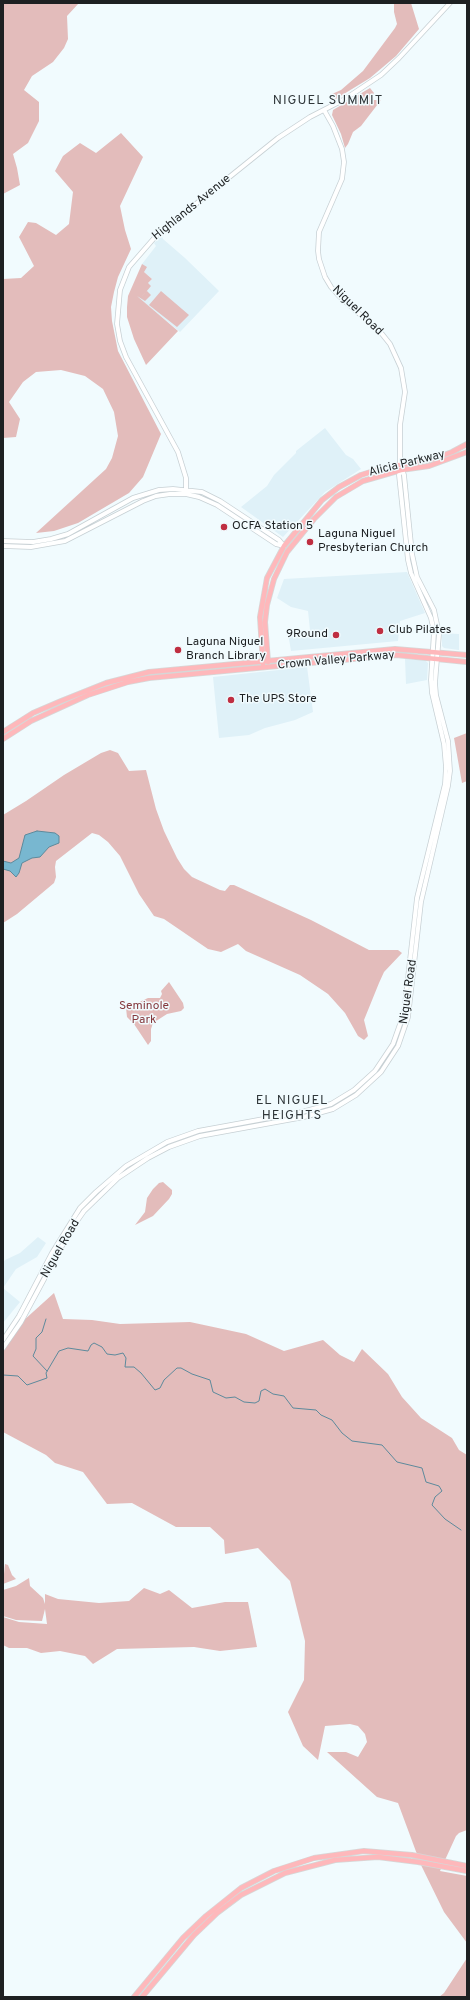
<!DOCTYPE html>
<style>
body{margin:0}
#map{position:relative;width:470px;height:2000px;overflow:hidden;background:#f1fbfe;font-family:Overpass,sans-serif}
canvas{display:block}
.frame{position:absolute;inset:0;border:4px solid #1d2022;pointer-events:none}
</style>
<div id="map">
<canvas width="470" height="2000"></canvas>
<div class="frame"></div>
</div>
<script>
const ctx = document.querySelector('canvas').getContext('2d');
ctx.lineJoin = 'round';
function paint(path, color) { ctx.fillStyle = color; ctx.fill(path, 'evenodd'); }
const toPath = rows => new Path2D(rows.map(r => 'M' + r).join(''));
function stroke(path, color, width, dash) { ctx.strokeStyle = color; ctx.lineWidth = width; ctx.lineCap = dash ? 'butt' : 'round'; ctx.setLineDash(dash || []); ctx.stroke(path); }
function drawText(font, color, halo, rows, align = 'center') {
  ctx.font = font + ' Overpass,sans-serif'; ctx.lineWidth = 3; ctx.setLineDash([]); ctx.textBaseline = 'middle'; ctx.strokeStyle = halo; ctx.fillStyle = color; for (const [text, x, y, turn = 0] of rows) {
    ctx.save(); ctx.translate(x, y); ctx.rotate((+turn || 0) * Math.PI / 180); ctx.textAlign = isNaN(turn) ? turn : align; if (halo) ctx.strokeText(text, 0, 0); ctx.fillText(text, 0, 0); ctx.restore();
  }
}
paint(toPath([
 [162,236,163,239,185,258,219,291,180,332,136,296,152,279,144,272,142,264,156,246,154,243],
 [325,428,346,455,353,459,361,469,325,492,283,537,241,507,267,486,274,475,296,453,296,451],
 [407,572,425,613,400,621,398,641,291,651,288,633,310,630,308,611,291,607,277,598,284,579],
 [442,633,459,634,459,650,444,648,442,646],
 [405,659,425,660,428,663,427,680,406,684],
 [307,667,313,712,295,720,265,728,249,735,219,738,213,677],
 [38,1237,46,1243,37,1257,16,1269,3,1288,20,1302,3,1323,3,1263,5,1260,20,1253]
]), '#dff1f8');
paint(toPath([
 [3,3,79,3,67,16,68,39,64,48,53,62,32,76,24,90,39,102,39,121,28,143,13,154,17,168,20,185,3,194],
 [394,3,411,3,419,29,396,56,370,78,334,100,332,94,341,90,363,71,395,28,397,24,394,12],
 [370,88,374,93,372,96,374,100,381,100,361,126,353,132,348,144,345,148,341,134,332,115,333,110],
 [121,133,143,157,120,206,125,230,131,249,118,277,114,292,111,307,112,321,118,351,161,434,143,477,129,493,78,523,54,531,36,533,106,469,112,458,118,436,114,412,103,389,85,376,61,370,36,372,23,382,9,402,20,419,16,437,3,438,3,279,21,278,34,266,19,237,28,222,36,223,56,235,69,224,73,192,55,171,63,156,80,143,96,153],
 [142,264,147,267,144,272,152,279,148,283,151,286,146,292,143,289,146,292,142,296,147,291,151,295,145,301,137,296,178,331,146,365,134,339,127,317,127,307,128,296],
 [161,291,189,315,177,327,149,305],
 [467,733,467,781,462,783,454,738],
 [110,750,118,753,129,771,146,770,156,809,164,831,177,858,184,869,192,877,220,890,225,891,230,885,234,885,311,920,369,950,398,950,402,953,384,972,379,983,364,1020,368,1036,364,1040,358,1036,345,1013,328,994,300,975,246,951,238,944,221,952,208,949,164,919,154,916,139,894,120,856,108,842,99,835,92,833,56,861,55,867,56,877,54,883,17,914,3,923,3,815,26,801,64,775,101,753],
 [169,982,183,1003,184,1008,181,1011,167,1014,153,1023,151,1029,151,1041,148,1045,134,1024,127,1017,126,1008,148,998,160,998,162,994,161,991],
 [163,1182,172,1190,172,1194,169,1199,153,1216,135,1225,145,1212,147,1198,153,1189,159,1183],
 [54,1293,63,1319,92,1320,120,1324,190,1322,246,1334,284,1351,323,1340,340,1355,354,1362,362,1349,388,1374,402,1397,421,1418,452,1438,459,1450,467,1455,467,1830,459,1833,456,1836,440,1871,467,1876,467,1943,444,1912,421,1865,398,1803,377,1797,327,1752,346,1752,358,1757,367,1742,365,1734,358,1726,350,1724,325,1726,318,1760,303,1746,288,1712,304,1680,305,1641,290,1581,258,1548,225,1554,224,1540,210,1527,176,1527,132,1503,107,1504,83,1472,55,1463,46,1455,3,1432,3,1350,23,1321],
 [5,1564,8,1565,12,1575,16,1579,3,1584],
 [29,1578,30,1586,43,1598,45,1604,45,1594,58,1599,99,1603,129,1601,144,1588,160,1594,169,1590,192,1608,225,1602,248,1602,257,1647,220,1651,194,1647,117,1649,93,1664,85,1656,60,1651,41,1653,27,1648,9,1648,3,1645,3,1617,19,1622,47,1624,45,1609,42,1621,16,1620,3,1616,3,1590,16,1586],
 [467,1958,467,1997,439,1997,444,1993]
]), '#e3bcbb');
const water = toPath([
 [37,831,55,833,59,836,59,843,49,847,40,857,32,858,22,863,19,873,16,877,10,871,3,869,3,861,11,863,19,858,25,835,37,831]
]);
paint(water, '#78b7d0');
stroke(water, '#5d8a9c', 1);
stroke(toPath([
 [46,1319,42,1332,36,1338,36,1349,33,1356,47,1371],
 [3,1375,18,1376,27,1385,47,1378,46,1373,59,1351,68,1348,88,1351,91,1345,94,1343,102,1347,107,1354,115,1355,123,1353,126,1358,125,1367,134,1367,141,1373,155,1390,160,1388,164,1380,177,1368,181,1368,192,1374,210,1380,213,1392,226,1398,235,1397,244,1402,255,1403,259,1401,261,1391,265,1389,273,1394,284,1396,293,1408,316,1410,321,1415,332,1420,342,1433,352,1441,382,1445,397,1462,422,1468,426,1482,439,1486,442,1491,435,1497,432,1505,445,1519,461,1530]
]), '#5d8a9c', 1);
const secondary = toPath([
 [186,494,186,478,178,452,126,357,120,341,117,324,120,290,129,267,156,236,278,138,310,117,345,99,381,75,399,58,450,3],
 [3,541,33,542,51,539,68,534,133,498,159,490,173,489,202,492,220,501,279,540,284,546],
 [3,546,31,547,65,541,143,501,156,496,170,494,186,494,199,497,217,505,276,544,284,546],
 [3,1340,19,1316,52,1253,80,1208,96,1192,126,1166,167,1142,198,1131,302,1112,331,1104,354,1090,375,1071,393,1044,404,1013,417,898,445,784,446,767,444,744,432,693,431,680,434,632,431,618,411,573,408,560,399,475,401,470],
 [3,1348,21,1322,70,1231,84,1211,118,1178,148,1158,169,1147,200,1136,304,1117,333,1109,356,1095,381,1072,398,1046,408,1017,421,902,448,786,450,771,448,741,436,695,435,683,439,634,434,610,417,577,412,554,404,475,400,464,400,425,405,392,401,368,390,344,382,334,339,296,331,287,325,277,319,259,318,251,319,232,342,179,344,162,342,149,333,126,324,110]
]);
const primary = toPath([
 [268,662,265,622,267,605,274,579,287,552,314,519,336,497,363,481,401,470,429,466,467,452],
 [263,664,260,617,267,578,284,546,322,500,339,487,361,475,383,468,433,459,452,452,467,444],
 [3,732,33,713,61,701,106,683,149,672,395,649,467,655],
 [3,739,31,721,88,695,128,682,149,678,396,655,467,662],
 [134,1997,183,1938,206,1916,241,1888,274,1871,314,1858,364,1851,412,1855,467,1866],
 [142,1997,194,1935,217,1913,241,1895,285,1873,335,1860,378,1857,418,1862,467,1871]
]);
stroke(secondary, '#c7d0d4', 5.5);
stroke(primary, '#d6d7d7', 6);
stroke(secondary, '#fff', 4);
stroke(primary, '#feb8bb', 4.5);
for (const [x, y, r, color] of [
 [224,527,4,"#bf2e41"],
 [310,542,4,"#bf2e41"],
 [380,631,4,"#bf2e41"],
 [336,635,4,"#bf2e41"],
 [178,650,4,"#bf2e41"],
 [231,700,4,"#bf2e41"]
]) { const dot = new Path2D(); dot.arc(x, y, r, 0, 2 * Math.PI); ctx.fillStyle = color; ctx.fill(dot); stroke(dot, '#f1fbfe', 1.5); }
drawText('12px', '#1d2022', '#f1fbfe', [
 ["Highlands Avenue",192,208,-39],
 ["Niguel Road",357,311,44],
 ["Alicia Parkway",407,464,-14],
 ["Crown Valley Parkway",336,661,-5],
 ["Niguel Road",409,992,-82],
 ["Niguel Road",61,1249,-60]
]);
drawText('12px', '#1d2022', '#f1fbfe', [
 ["OCFA Station 5",232,527],
 ["Laguna Niguel",318,535],
 ["Presbyterian Church",318,549],
 ["Club Pilates",388,631],
 ["9Round",328,635,"right"],
 ["Laguna Niguel",186,643],
 ["Branch Library",186,657],
 ["The UPS Store",239,700]
], 'left');
drawText('12px', '#85393d', '#f1fbfe', [
 ["Seminole",144,1007],
 ["Park",144,1021]
]);
ctx.letterSpacing = '1px';
drawText('13px', '#30373a', '#f1fbfe', [
 ["NIGUEL SUMMIT",328,101],
 ["EL NIGUEL",292,1101],
 ["HEIGHTS",292,1116]
]);
ctx.letterSpacing = '0px';
</script>
